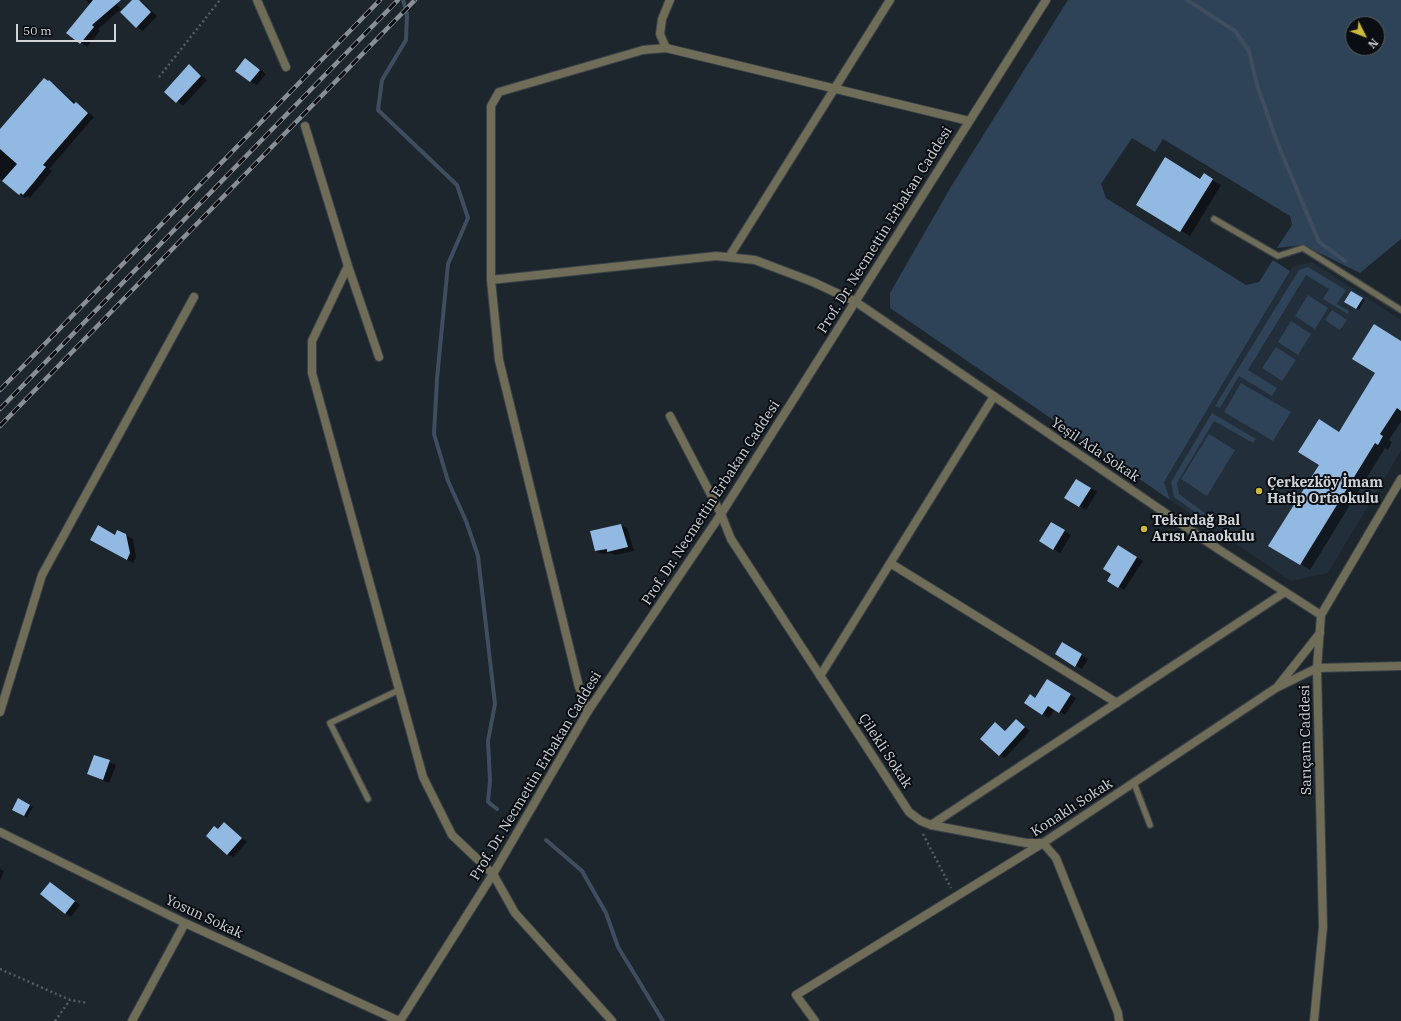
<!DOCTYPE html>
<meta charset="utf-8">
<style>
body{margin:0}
#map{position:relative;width:1401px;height:1021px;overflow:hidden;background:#1d252d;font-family:"IBM Plex Serif",serif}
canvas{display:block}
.north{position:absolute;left:1345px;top:16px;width:40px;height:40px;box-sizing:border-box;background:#0a0e12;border:1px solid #595d62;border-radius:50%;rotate:132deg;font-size:11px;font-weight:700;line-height:16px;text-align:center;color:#cfd4d9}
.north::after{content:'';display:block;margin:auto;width:14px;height:18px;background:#ccb939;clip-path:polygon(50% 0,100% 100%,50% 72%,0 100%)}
.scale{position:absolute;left:16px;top:24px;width:100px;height:18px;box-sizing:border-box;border:2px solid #cfd4d9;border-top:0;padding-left:5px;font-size:12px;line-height:14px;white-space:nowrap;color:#cfd4d9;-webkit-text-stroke:3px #0a0e12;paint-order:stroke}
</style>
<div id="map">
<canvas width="1401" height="1021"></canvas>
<div class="north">N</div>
<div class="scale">50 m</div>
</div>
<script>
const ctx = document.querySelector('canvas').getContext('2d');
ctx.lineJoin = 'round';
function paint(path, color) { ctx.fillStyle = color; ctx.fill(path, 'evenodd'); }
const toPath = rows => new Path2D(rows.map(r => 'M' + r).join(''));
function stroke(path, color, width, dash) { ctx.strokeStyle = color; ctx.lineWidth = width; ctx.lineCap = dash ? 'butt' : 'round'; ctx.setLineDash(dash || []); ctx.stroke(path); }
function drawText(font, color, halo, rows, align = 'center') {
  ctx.font = font + ' "IBM Plex Serif",serif'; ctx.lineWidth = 4; ctx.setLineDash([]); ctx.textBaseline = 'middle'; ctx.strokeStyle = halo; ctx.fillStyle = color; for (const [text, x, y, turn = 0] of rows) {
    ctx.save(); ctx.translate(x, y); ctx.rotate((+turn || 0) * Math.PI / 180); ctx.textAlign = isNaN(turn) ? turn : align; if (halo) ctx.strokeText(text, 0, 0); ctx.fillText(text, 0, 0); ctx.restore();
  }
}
paint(toPath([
 [1312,262,1401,320,1401,451,1328,573,1291,581,1170,500,1164,482,1293,266]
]), '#222e3a');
paint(toPath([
 [1068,0,1401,0,1401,239,1360,273,1303,245,1277,248,1292,225,1290,216,1163,139,1155,152,1132,138,1101,184,1106,198,1246,285,1259,282,1273,260,1290,271,1164,482,1170,500,890,308,890,293,952,185],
 [1353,24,1377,24,1377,48,1353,48],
 [1308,267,1346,290,1337,304,1349,311,1348,314,1323,299,1329,289,1306,275,1248,370,1277,388,1272,396,1239,376,1220,408,1215,406,1299,270],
 [1308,295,1328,308,1315,329,1295,316],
 [1332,310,1347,320,1340,330,1325,320],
 [1291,321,1311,334,1298,355,1278,342],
 [1276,347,1296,360,1282,381,1262,368],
 [1241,383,1291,412,1273,441,1224,412],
 [1212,413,1256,439,1253,443,1214,421,1177,483,1179,494,1205,513,1202,517,1174,497,1171,482],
 [1209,434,1235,450,1207,496,1181,479]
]), '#2e4357');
paint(toPath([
 [86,0,113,0,121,9,98,29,100,31,87,47,67,32,90,5],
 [133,0,142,2,157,16,143,31,137,27],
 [246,59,266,74,257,85,250,81],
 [189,66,207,80,183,106,166,92],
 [49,82,94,117,49,169,52,171,30,198,27,196,25,198,0,178,0,129],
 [1204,175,1221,185,1190,236,1137,204,1201,180],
 [1351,292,1365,300,1359,310,1345,302],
 [1401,341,1401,422,1389,440,1392,442,1388,450,1385,448,1310,570,1270,545,1340,433],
 [1077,480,1097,492,1086,510,1066,498],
 [1051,523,1071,535,1060,553,1040,541],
 [621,525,627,528,634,551,615,555,610,553,602,554,596,551],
 [118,531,133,539,136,557,133,563,91,539,115,536],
 [1118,546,1143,561,1124,590,1108,580,1112,573],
 [1063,643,1088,659,1082,669,1056,654],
 [1053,684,1076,698,1065,715,1055,709,1049,718,1025,703,1035,699],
 [1016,720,1030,731,1005,758,999,755,995,723,1006,731],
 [95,756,116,765,109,783,88,774],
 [18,800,33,807,27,817,13,810],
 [224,823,247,842,233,857,227,854,219,830],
 [0,869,4,871,0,881],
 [50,883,80,905,71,917,65,913]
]), '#0007');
stroke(toPath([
 [403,0,407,14,406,40,382,80,378,110,457,185,468,218,448,264,437,379,434,434,448,481,466,521,478,556,495,704,488,741,490,781,488,802,497,809],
 [1187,0,1235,31,1249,51,1257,85,1277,142,1319,242,1345,261],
 [546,840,582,871,606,913,618,947,663,1021]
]), '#3e4e5f', 4);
paint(toPath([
 [93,0,121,0,92,25,94,27,80,44,66,33],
 [132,0,139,0,151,12,136,28,120,12],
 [245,58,260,70,250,82,235,71],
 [189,64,201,76,176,103,164,92],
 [44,78,48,81,49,80,74,104,76,102,88,113,43,165,46,167,34,182,23,195,21,193,19,195,2,181,17,164,0,149,0,129],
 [1165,157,1200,179,1204,173,1213,179,1180,232,1136,205],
 [1351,291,1363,298,1356,309,1344,302],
 [1374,324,1401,341,1401,411,1397,408,1380,434,1383,436,1378,445,1375,443,1300,565,1268,546,1319,465,1298,452,1319,419,1339,432,1375,373,1352,359],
 [1076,479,1091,488,1079,507,1064,498],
 [1051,522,1065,530,1053,550,1039,541],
 [621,524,628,547,607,552,607,549,595,551,590,531],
 [98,525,115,535,117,530,126,534,130,553,127,560,90,540],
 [1118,545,1137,557,1118,588,1107,581,1111,574,1103,569],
 [1062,642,1082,654,1075,667,1055,654],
 [1047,679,1071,694,1059,713,1048,706,1042,715,1024,703,1030,694,1035,698],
 [1016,719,1025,727,999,756,980,739,995,722,1005,731],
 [94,755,110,760,103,780,87,774],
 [18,798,30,805,24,816,12,810],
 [224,822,242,838,227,855,206,836,214,826,218,829],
 [50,882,75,901,65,914,40,894]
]), '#92b9e1');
const service = toPath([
 [1214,219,1278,256,1303,248,1401,310],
 [1134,783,1150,825],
 [368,799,330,723,399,690]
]);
const minor = toPath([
 [257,0,286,67],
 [670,0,662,19,660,34,666,48,969,121],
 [305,126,348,266,379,357],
 [729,257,890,0],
 [348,266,312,341,312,373,423,777,452,835,493,874,515,913,612,1021],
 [491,280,716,256,755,260,813,282,856,302,1218,549,1321,615],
 [670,416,721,514,731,539,909,812,921,821,931,825,1026,843,1042,843],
 [890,563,1117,703],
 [820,676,994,396],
 [1278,686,1320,633],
 [588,711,579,687,499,360,491,280,491,106,499,92,643,50,666,48],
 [0,712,42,575,194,297],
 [931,825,1285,592],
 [0,832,185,923,399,1021],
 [1043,843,1056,858,1118,1013,1119,1021],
 [132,1021,185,923],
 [815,1021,796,995,1043,843,1276,688,1317,668,1401,666]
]);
const tertiary = toPath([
 [400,1021,493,874,588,711,721,514,1046,0],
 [1314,1021,1323,927,1317,668,1321,615,1401,479]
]);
stroke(service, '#394149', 8);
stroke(minor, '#394149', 10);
stroke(tertiary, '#394149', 10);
stroke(toPath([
 [159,77,220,0],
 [923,834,951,888],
 [0,969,70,1000,88,1003],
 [55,1021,70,1000]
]), '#565d64', 2.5, [2, 3]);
stroke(service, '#6f6c57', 5.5);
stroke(minor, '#6f6c57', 8);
stroke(tertiary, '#6f6c57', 8);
const rail = toPath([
 [0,390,380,0],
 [0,409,398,0],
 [0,426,415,0]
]);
stroke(rail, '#898f96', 4.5);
stroke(rail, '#0a0e12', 3, [9]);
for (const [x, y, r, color] of [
 [1259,491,4,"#ccb939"],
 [1144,529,4,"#ccb939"]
]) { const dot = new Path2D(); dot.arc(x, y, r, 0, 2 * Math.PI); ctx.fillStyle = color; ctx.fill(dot); stroke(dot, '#0a0e12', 1.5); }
drawText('14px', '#cfd4d9', '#0a0e12', [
 ["Prof. Dr. Necmettin Erbakan Caddesi",885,230,-58],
 ["Yeşil Ada Sokak",1095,450,34],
 ["Prof. Dr. Necmettin Erbakan Caddesi",711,503,-57],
 ["Sarıçam Caddesi",1306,740,-91],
 ["Çilekli Sokak",885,751,57],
 ["Prof. Dr. Necmettin Erbakan Caddesi",536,776,-59],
 ["Konaklı Sokak",1072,808,-33],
 ["Yosun Sokak",204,917,25]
]);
drawText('bold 14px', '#cfd4d9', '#0a0e12', [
 ["Çerkezköy İmam",1267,483],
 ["Hatip Ortaokulu",1267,499],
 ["Tekirdağ Bal",1152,521],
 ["Arısı Anaokulu",1152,537]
], 'left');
</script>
